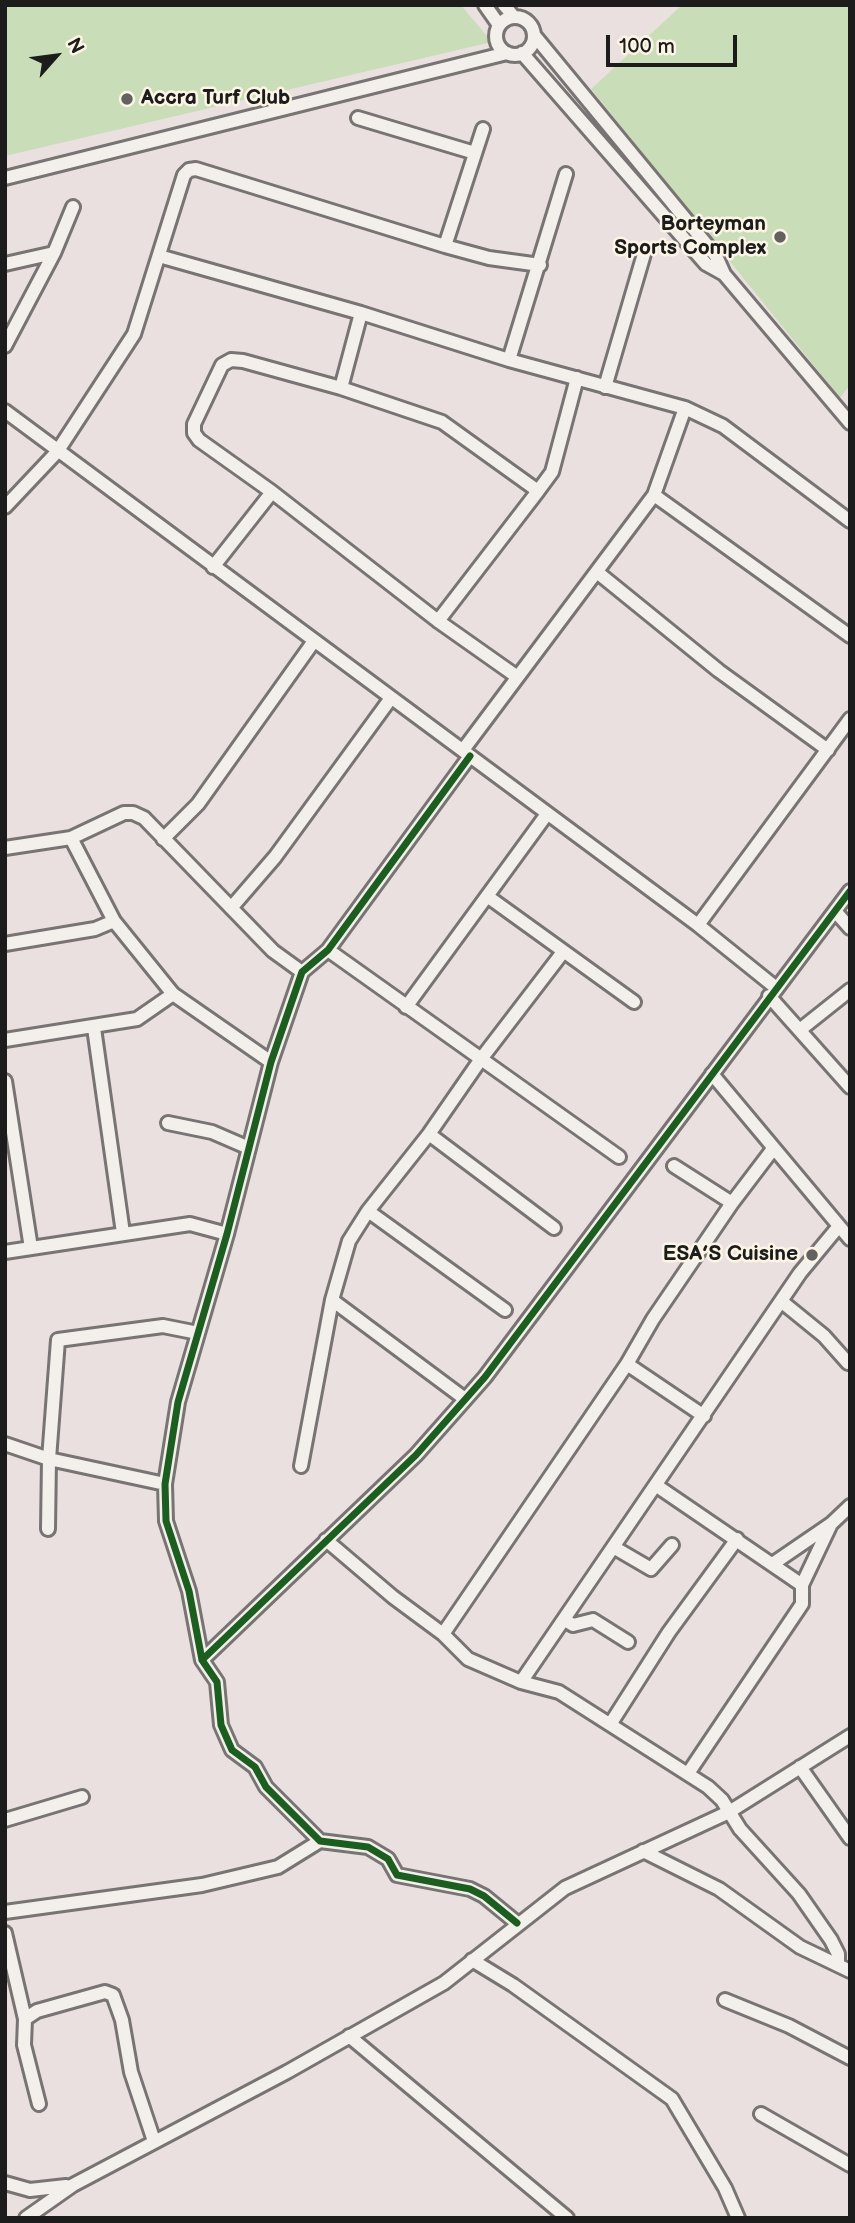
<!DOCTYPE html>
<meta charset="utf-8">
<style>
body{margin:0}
#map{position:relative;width:855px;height:2223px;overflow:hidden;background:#eae0e0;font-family:"Balsamiq Sans",sans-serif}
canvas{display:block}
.frame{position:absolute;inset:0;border:7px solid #1c1c1c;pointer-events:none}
.north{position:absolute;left:21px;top:21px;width:70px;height:70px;-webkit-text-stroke:5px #fcf5e5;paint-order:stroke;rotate:62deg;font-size:19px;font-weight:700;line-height:28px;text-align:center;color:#1c1c1c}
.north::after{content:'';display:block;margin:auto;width:24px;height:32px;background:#1c1c1c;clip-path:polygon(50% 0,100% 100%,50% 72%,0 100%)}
.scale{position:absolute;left:606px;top:35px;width:131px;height:32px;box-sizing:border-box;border:4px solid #1c1c1c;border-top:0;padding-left:9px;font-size:21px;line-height:24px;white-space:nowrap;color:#1c1c1c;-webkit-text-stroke:5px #fcf5e5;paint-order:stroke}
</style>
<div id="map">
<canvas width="855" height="2223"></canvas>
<div class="frame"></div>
<div class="north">N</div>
<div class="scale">100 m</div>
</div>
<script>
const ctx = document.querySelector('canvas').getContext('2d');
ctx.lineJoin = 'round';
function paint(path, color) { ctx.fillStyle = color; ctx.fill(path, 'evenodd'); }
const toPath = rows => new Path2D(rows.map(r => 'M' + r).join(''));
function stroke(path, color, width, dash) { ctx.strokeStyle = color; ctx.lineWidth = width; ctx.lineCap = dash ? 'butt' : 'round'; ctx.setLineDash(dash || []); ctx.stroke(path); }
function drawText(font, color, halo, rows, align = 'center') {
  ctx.font = font + ' "Balsamiq Sans",sans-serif'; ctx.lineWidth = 5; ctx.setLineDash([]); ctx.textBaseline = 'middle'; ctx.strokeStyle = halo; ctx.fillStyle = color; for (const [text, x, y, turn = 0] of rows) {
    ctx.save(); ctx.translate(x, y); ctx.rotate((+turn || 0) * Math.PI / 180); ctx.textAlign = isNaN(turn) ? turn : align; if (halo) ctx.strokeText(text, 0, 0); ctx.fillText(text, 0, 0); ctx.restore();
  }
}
paint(toPath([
 [5,5,461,5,492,42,5,156],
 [682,5,850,5,850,385,840,398,591,89]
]), '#caddb9');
const minor = toPath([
 [485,5,499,25],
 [504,5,514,17],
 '496 36a19 19 0 1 1 38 0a19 19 0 1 1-38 0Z',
 [534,35,716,256,724,274,850,423],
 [522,53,706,264,724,274],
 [358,118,475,153],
 [5,178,507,53],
 [445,246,483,129],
 [159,256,361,313,509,360,685,408,723,426,850,521],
 [5,264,54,253],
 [5,346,54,253,73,207],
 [509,360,566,174],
 [605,387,644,254],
 [341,388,361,313],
 [5,411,698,925,775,987],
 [538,491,552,472,577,378],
 [654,495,850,636],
 [5,507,57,452,134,334,184,175,189,170,196,169,445,246,489,258,540,265],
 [213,567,272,492],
 [597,572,719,671,828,750],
 [438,621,538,491,442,422,341,388,243,361,231,360,222,365,194,424,194,433,199,440,272,492,438,621,516,676],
 [463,750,654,495,685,408],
 [470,756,328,950,302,972,271,1062,227,1234,178,1402,165,1484,166,1521,189,1591,202,1660,217,1682,221,1725,232,1750,255,1767,266,1787,320,1841,368,1847,388,1859,397,1875,470,1889,484,1896,517,1923],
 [71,838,114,921,173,994,271,1062],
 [163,839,198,804,314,641],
 [5,848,71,838,124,813,133,813,144,818,273,951,302,972],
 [487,896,634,1002],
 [231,908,275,857,391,698],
 [835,911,850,928],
 [698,925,850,719],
 [5,944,95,929,114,921],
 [328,950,619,1157],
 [769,996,850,1087],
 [406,1007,547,814],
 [94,1028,123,1233],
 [801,1029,850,990],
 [5,1040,137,1019,173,994],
 [712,1074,850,1239],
 [5,1081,31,1248],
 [168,1123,212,1132,249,1148],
 [429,1134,554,1228],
 [674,1166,732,1203],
 [368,1211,505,1310],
 [5,1252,190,1224,227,1234],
 [332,1300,465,1399],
 [781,1301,824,1336,848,1363],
 [627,1364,704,1416],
 [5,1444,49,1459,165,1484],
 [301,1466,332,1300,349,1241,368,1211,429,1134,481,1059,563,952],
 [657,1486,802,1585],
 [48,1529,49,1459,58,1340,163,1326,198,1333],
 [326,1540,393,1597,443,1634,468,1659,521,1682,559,1692,708,1787,722,1800,740,1829,799,1894,831,1940,838,1954,838,1965],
 [615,1548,651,1569,672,1545],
 [774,1563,831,1524,850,1506],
 [565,1620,573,1625,593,1620,628,1642],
 [443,1634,627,1364,653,1319,732,1203,773,1149],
 [202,1660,416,1455,485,1377,850,891],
 [521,1682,800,1273,839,1226],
 [611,1723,669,1632,737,1539],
 [800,1767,850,1838],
 [689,1772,802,1604,802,1585,831,1524],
 [5,1820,82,1797],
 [643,1851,719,1889,800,1947,850,1971],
 [5,1912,202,1885,278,1867,320,1841],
 [5,1933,25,2019],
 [472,1960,513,1985,672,2099,725,2188,738,2218],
 [725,2000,789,2026,850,2058],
 [349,2036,567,2218],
 [39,2104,24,2045,25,2019,37,2011,105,1992,113,1995,122,2020,131,2072,154,2141],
 [761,2114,850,2165],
 [5,2183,30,2190,66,2186],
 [26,2218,73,2185,287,2072,444,1983,565,1888,729,1812,850,1736]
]);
stroke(minor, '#797474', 18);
stroke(minor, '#f3efea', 12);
stroke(toPath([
 [470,756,328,950,302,972,271,1062,227,1234,178,1402,165,1484,166,1521,189,1591,202,1660,217,1682,221,1725,232,1750,255,1767,266,1787,320,1841,368,1847,388,1859,397,1875,470,1889,484,1896,517,1923],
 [202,1660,416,1455,485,1377,850,891]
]), '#1b5e20', 7);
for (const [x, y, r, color] of [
 [127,99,7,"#646161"],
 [780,237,7,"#646161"],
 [812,1255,7,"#646161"]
]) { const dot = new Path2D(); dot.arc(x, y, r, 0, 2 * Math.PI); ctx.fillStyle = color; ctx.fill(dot); stroke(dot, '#fcf5e5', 2.5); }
drawText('bold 21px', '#1c1c1c', '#fcf5e5', [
 ["Accra Turf Club",141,99,"left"],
 ["Borteyman",766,225],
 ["Sports Complex",766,249],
 ["ESA’S Cuisine",798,1255]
], 'right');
</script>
